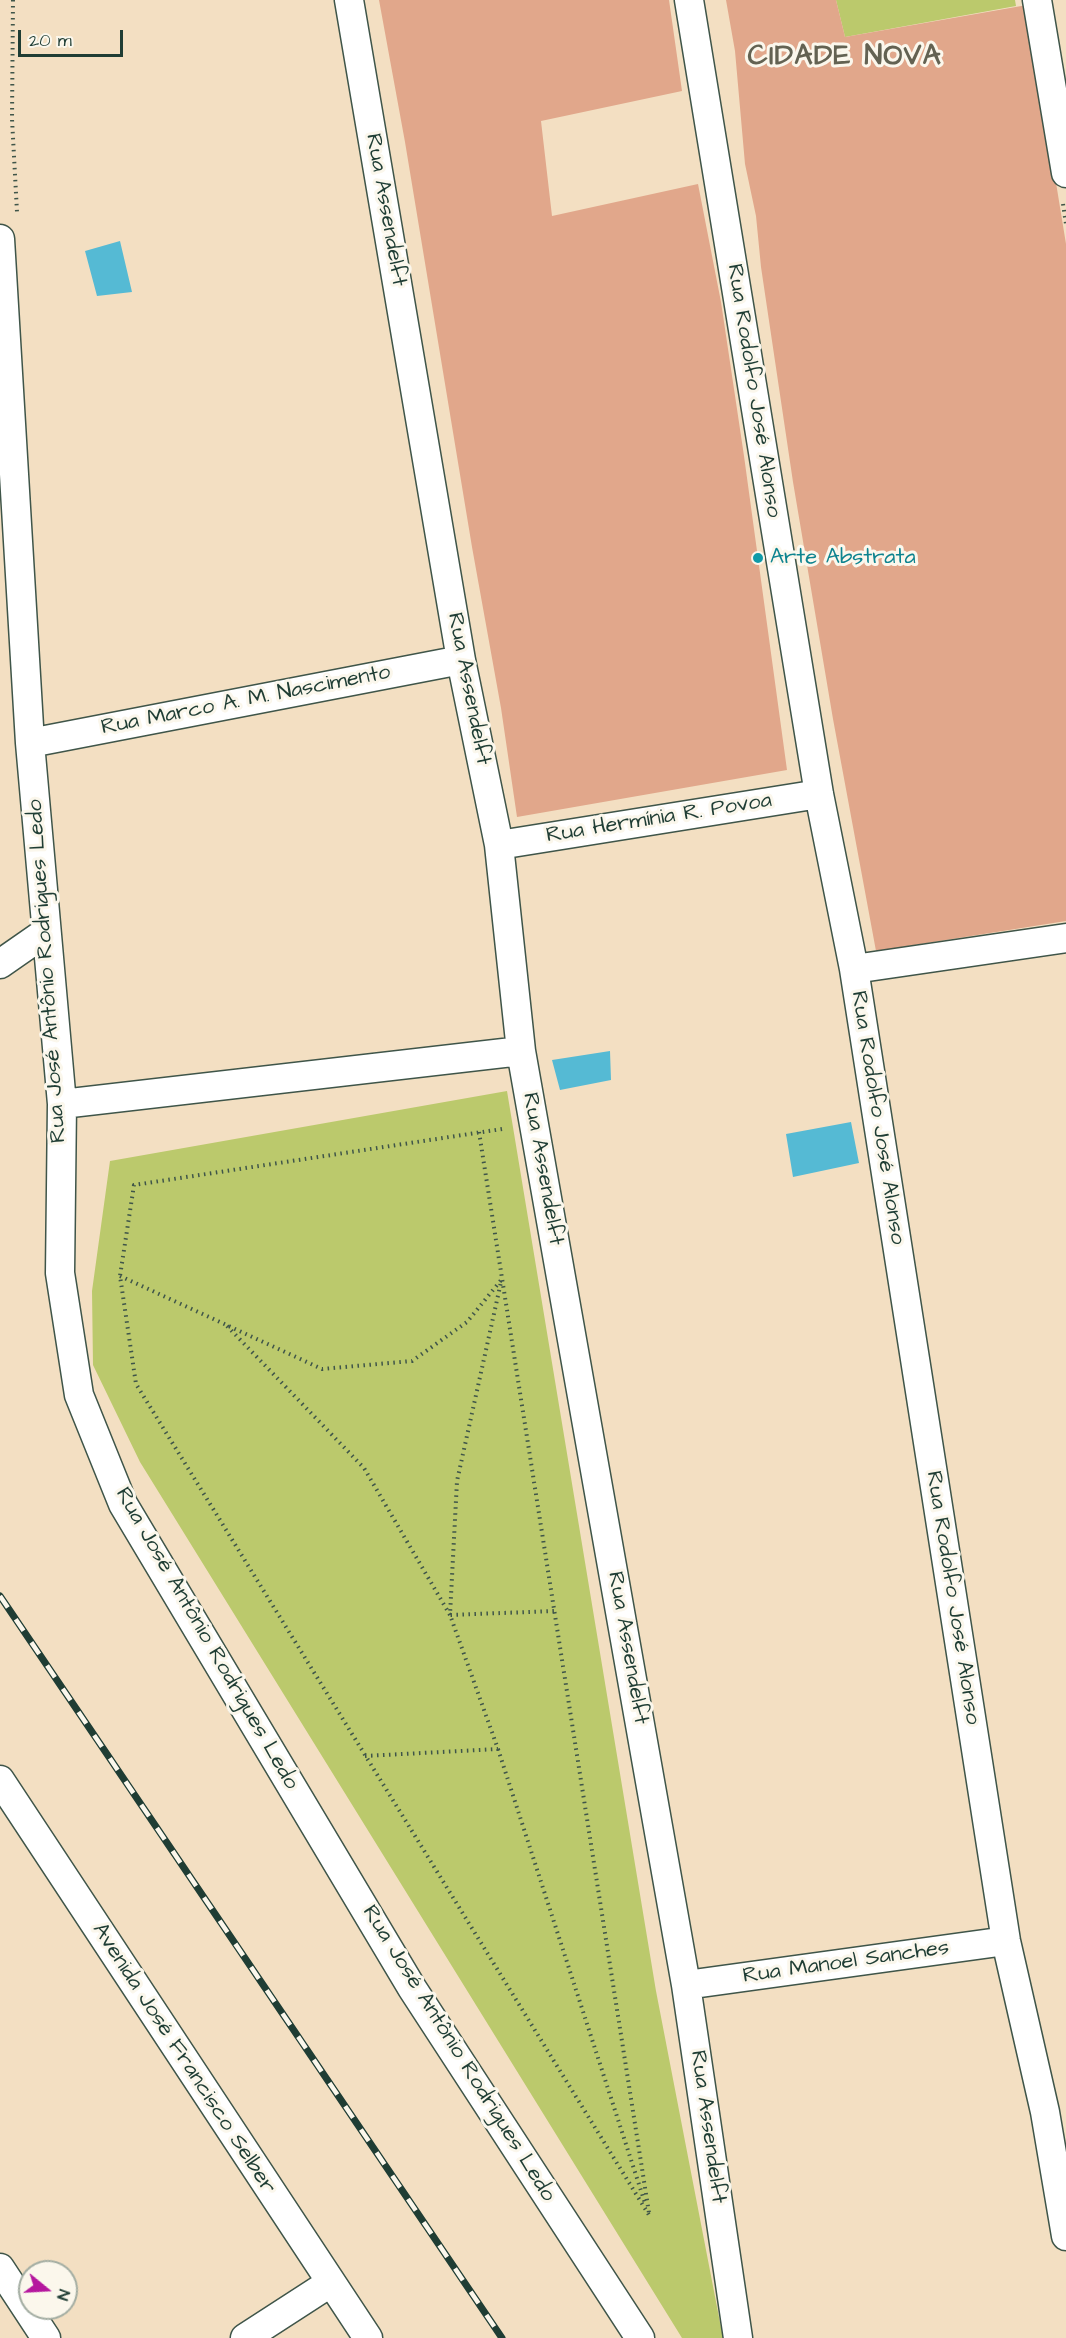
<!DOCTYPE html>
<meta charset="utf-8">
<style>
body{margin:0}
#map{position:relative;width:1066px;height:2338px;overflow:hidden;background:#f3dfc2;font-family:"Architects Daughter",sans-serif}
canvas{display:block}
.north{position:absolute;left:18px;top:2260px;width:60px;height:60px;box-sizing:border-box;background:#fbf7ec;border:2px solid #a3ada2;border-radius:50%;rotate:108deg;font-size:16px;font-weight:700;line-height:24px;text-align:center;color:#1f3d34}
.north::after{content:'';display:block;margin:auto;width:21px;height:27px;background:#b5179e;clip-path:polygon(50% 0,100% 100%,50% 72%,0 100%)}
.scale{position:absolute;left:18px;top:30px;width:105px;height:27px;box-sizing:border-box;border:3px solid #1f3d34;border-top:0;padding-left:8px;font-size:18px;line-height:21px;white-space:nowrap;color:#1f3d34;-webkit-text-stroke:4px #fbf7ec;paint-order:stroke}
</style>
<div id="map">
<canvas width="1066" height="2338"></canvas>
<div class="north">N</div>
<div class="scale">20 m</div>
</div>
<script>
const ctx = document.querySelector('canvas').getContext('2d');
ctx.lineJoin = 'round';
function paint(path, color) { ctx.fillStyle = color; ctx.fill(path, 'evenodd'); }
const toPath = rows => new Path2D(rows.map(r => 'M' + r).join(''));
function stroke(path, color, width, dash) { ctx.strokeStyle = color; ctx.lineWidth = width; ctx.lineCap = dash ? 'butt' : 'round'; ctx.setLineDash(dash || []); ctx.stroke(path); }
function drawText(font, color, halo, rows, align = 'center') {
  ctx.font = font + ' "Architects Daughter",sans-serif'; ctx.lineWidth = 6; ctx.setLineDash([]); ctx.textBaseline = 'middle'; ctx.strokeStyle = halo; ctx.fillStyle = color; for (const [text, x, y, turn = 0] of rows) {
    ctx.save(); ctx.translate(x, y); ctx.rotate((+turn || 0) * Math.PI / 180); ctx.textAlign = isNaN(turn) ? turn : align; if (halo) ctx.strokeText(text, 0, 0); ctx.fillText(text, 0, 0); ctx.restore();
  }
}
paint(toPath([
 [836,0,1015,0,1016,6,845,37],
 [507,1091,656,1991,723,2338,682,2338,140,1462,93,1365,92,1291,110,1161]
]), '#bbc96c');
paint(toPath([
 [120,241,132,292,97,296,85,251],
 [610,1051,611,1080,560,1090,552,1060],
 [851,1122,859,1163,793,1177,786,1134]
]), '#55bad4');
paint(toPath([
 [379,0,669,0,682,91,541,121,552,216,698,184,721,302,744,456,787,770,517,817,501,708,472,547,405,142],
 [726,0,836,0,845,37,1027,5,1066,244,1066,921,876,951,833,719,793,482,761,267,756,216,745,164,735,51]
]), '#e1a78b');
const street = toPath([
 [349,0,461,660,499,845,521,1051,686,1985,738,2338],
 [689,0,819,794,854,969,1006,1941,1045,2112,1066,2236],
 [1037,0,1066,173],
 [0,239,30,743,62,1104,60,1273,79,1395,123,1504,412,1988,640,2338],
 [30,743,461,660],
 [499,845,819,794],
 [0,964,46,932],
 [854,969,1066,938],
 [62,1104,521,1051],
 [0,1780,368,2338],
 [686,1985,1006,1941],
 [0,2268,46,2338],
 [245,2338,330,2283]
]);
stroke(street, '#3f5549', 31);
stroke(toPath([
 [13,0,12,119,17,212],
 [1063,204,1066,224],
 [502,1129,134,1185,120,1276,136,1384,649,2215],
 [479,1132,649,2213],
 [120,1276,322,1369,412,1361,467,1322,502,1279],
 [227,1326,364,1468,450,1615,457,1481,501,1282],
 [498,1749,645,2203],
 [365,1756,498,1749,450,1615,554,1611]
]), '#3f5549', 4, [1.5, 4.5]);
stroke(street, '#fff', 28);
const rail = toPath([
 [0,1596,502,2338]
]);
stroke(rail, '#1f3d34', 7);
stroke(rail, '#fbf7ec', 4.5, [14]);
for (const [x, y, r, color] of [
 [758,558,6,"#0f9aa8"]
]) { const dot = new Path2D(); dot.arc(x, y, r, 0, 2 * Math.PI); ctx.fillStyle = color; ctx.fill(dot); stroke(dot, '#fbf7ec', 2); }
drawText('22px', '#1f3d34', '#fbf7ec', [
 ["Rua Assendelft",385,210,80],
 ["Rua Rodolfo José Alonso",753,391,81],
 ["Rua Assendelft",468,689,79],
 ["Rua Marco A. M. Nascimento",246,701,-11],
 ["Rua Hermínia R. Povoa",659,819,-9],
 ["Rua José Antônio Rodrigues Ledo",48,971,-94],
 ["Rua Rodolfo José Alonso",877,1118,81],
 ["Rua Assendelft",542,1169,80],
 ["Rua Rodolfo José Alonso",952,1598,81],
 ["Rua José Antônio Rodrigues Ledo",206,1639,60],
 ["Rua Assendelft",627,1648,80],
 ["Rua Manoel Sanches",846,1963,-8],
 ["Rua José Antônio Rodrigues Ledo",458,2054,58],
 ["Avenida José Francisco Selber",183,2059,57],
 ["Rua Assendelft",707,2127,82]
]);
drawText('22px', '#0d838f', '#fbf7ec', [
 ["Arte Abstrata",770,558]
], 'left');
ctx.letterSpacing = '1.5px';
drawText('bold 28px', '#636252', '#fbf7ec', [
 ["CIDADE NOVA",845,58]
]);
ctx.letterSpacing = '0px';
</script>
